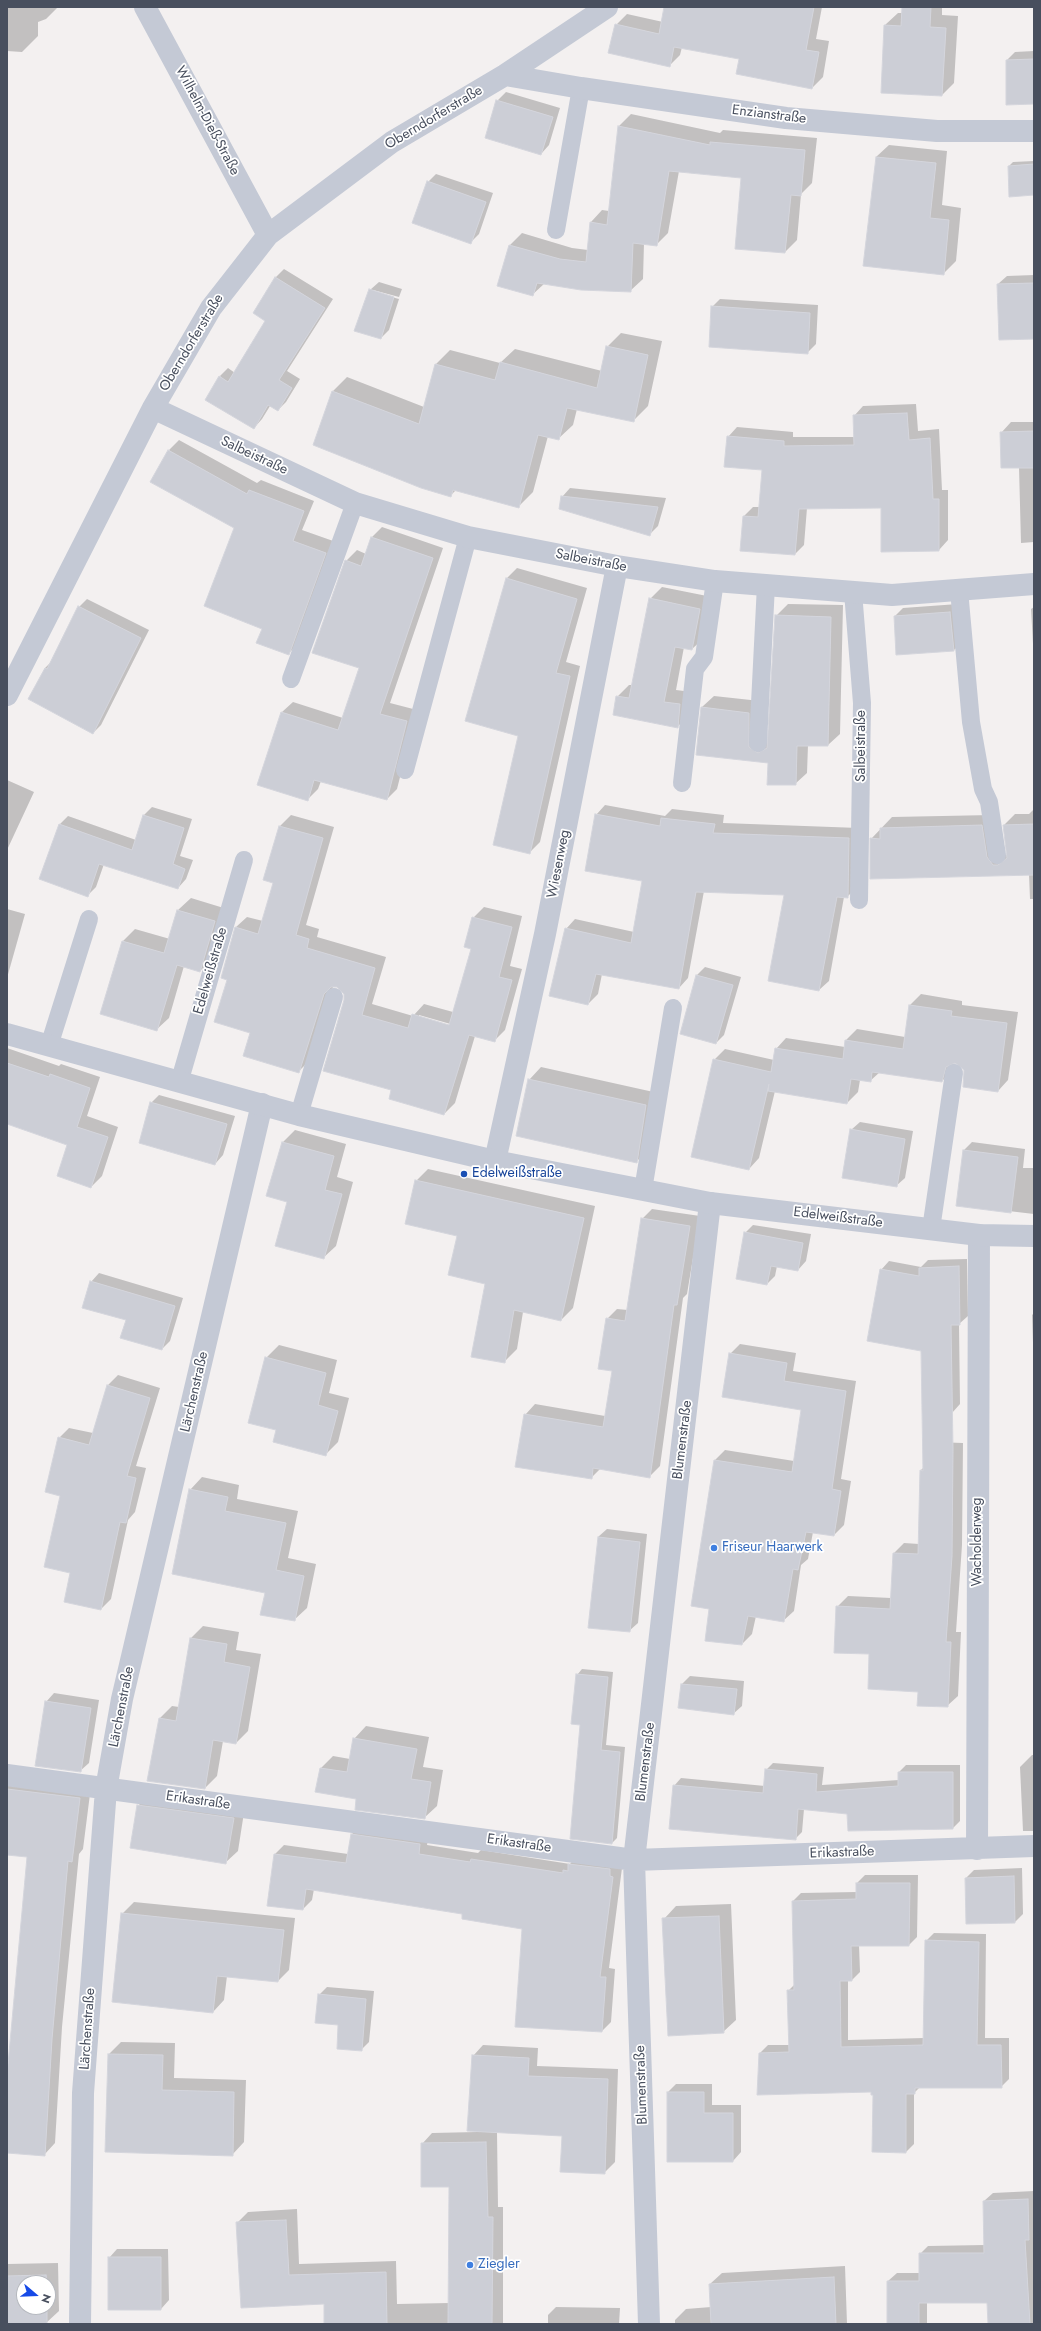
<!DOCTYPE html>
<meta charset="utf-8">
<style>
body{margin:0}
#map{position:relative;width:1041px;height:2331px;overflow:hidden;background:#f3f0f0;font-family:Jost,sans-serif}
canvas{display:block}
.frame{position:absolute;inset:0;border:8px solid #484f5e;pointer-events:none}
.north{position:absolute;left:16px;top:2275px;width:40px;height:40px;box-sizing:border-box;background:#fff;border:1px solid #b6b9bf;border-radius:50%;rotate:109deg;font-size:11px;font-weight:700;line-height:16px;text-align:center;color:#484f5e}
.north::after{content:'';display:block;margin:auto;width:14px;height:18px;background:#164ae7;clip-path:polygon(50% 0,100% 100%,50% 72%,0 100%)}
</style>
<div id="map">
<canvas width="1041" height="2331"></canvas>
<div class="frame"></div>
<div class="north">N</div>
</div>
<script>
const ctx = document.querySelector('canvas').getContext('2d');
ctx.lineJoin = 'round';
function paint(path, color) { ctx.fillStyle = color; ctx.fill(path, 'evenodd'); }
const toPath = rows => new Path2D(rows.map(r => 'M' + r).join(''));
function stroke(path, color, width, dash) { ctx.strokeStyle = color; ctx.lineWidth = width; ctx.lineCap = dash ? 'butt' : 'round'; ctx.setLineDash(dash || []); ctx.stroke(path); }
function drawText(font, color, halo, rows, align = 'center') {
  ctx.font = font + ' Jost,sans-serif'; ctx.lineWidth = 3.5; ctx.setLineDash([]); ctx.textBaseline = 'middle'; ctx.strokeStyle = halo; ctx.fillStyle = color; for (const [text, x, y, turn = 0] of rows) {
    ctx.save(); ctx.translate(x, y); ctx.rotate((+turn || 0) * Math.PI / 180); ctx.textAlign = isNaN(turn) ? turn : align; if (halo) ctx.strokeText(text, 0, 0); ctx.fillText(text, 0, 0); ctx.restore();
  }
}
paint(toPath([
 [7,7,58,7,46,19,38,22,38,36,22,52,7,51],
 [665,7,822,7,816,39,829,41,823,77,812,88,740,58,682,47,680,55,669,66,616,25,627,14,663,22],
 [903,7,942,7,942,15,958,16,954,83,942,95,885,25,898,13,903,13],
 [1034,51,1034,103,1007,60,1015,52],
 [506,92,560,108,549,145,541,154,497,101],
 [631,114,720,133,723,130,817,138,812,183,801,194,797,240,785,252,743,177,679,171,668,233,656,245,644,243,643,279,630,291,545,283,532,295,510,245,522,233,572,248,588,250,591,222,602,210,609,211,619,126],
 [889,145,947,151,942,205,961,208,956,261,943,274,876,157],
 [1034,161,1034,194,1009,166,1013,162],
 [436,174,493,193,479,234,471,242,428,182],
 [284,269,333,299,287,371,300,379,286,402,278,410,270,406,262,419,254,428,220,376,228,368,235,373,266,320,254,313,276,277],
 [1034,275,1034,338,1000,339,998,284,1007,276],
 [379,282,402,289,399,297,373,290,373,292,399,299,389,330,381,338,370,290],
 [720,299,818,305,816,344,807,353,712,307],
 [621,333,662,341,648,406,634,420,577,409,573,425,558,439,548,436,533,492,519,506,456,490,450,496,314,445,333,391,347,377,424,407,435,365,450,350,500,363,515,349,602,371,607,347],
 [916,404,918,431,939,429,942,490,948,490,948,540,939,550,882,507,807,508,804,545,795,554,741,550,744,516,753,507,760,507,763,469,728,437,737,427,793,432,793,437,854,437,854,416,863,406],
 [1011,422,1034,422,1034,542,1021,543,1019,467,1001,433],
 [179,440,257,483,261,480,314,501,302,530,336,542,299,643,288,654,263,628,235,528,169,450],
 [570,488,666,498,658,526,650,534,562,497],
 [382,527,443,548,390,703,417,710,397,789,387,799,321,781,318,789,307,800,259,784,282,712,293,702,343,718,360,668,346,561,357,550,366,554,371,538],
 [517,568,587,588,566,662,580,666,540,842,530,852,506,579],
 [662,587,712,597,705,637,692,649,684,647,676,690,692,692,690,715,677,727,617,697,629,685,633,685,650,599],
 [87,599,149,630,101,725,93,733,29,698,45,668,50,663,79,607],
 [788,604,843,605,840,734,828,745,808,745,807,773,795,784,769,763,697,754,702,707,714,696,760,701,760,736,770,742,776,616],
 [958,604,962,642,954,650,895,616,903,608],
 [1034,607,1034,644,1033,644,1031,609],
 [7,780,34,792,7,850],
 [605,805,665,816,672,809,724,815,723,823,859,828,857,887,847,897,844,897,829,981,819,990,785,894,704,891,688,978,679,988,602,974,598,994,588,1004,566,929,575,919,634,932,643,881,596,815],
 [152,807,192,819,180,856,193,860,186,879,178,888,104,864,96,887,87,896,59,825,68,816,136,840,144,815],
 [1034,809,1034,899,1030,899,1029,874,871,839,892,817,992,815,1004,854,1007,855,1004,825,1015,814,1029,814],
 [291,815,334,827,306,925,319,929,317,937,386,957,372,1004,413,1016,424,1004,453,1012,472,948,473,918,484,907,522,916,510,966,522,969,505,1030,494,1041,475,1036,455,1103,444,1114,392,1089,345,1000,343,989,337,986,333,987,309,1061,298,1072,251,1032,228,979,236,927,247,917,263,921,275,883,265,880,280,826],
 [419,1015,454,1025,453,1027,419,1017],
 [191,898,227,909,212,959,200,971,184,966,169,1018,156,1030,123,941,135,929,170,939,178,910],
 [7,909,25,914,7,978],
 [705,967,741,977,724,1035,716,1043,681,1033,697,975],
 [921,994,962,1001,962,1005,1018,1012,1008,1080,998,1091,955,1061,953,1070,942,1081,880,1072,870,1081,860,1080,858,1092,847,1103,775,1091,759,1158,749,1169,714,1060,725,1049,774,1060,776,1049,786,1038,845,1047,846,1040,857,1029,905,1037,910,1005],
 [7,1048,59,1066,61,1064,100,1077,87,1116,118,1127,102,1176,91,1187,68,1144,7,1123],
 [541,1067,658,1093,649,1149,637,1161,529,1080],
 [159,1095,235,1116,223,1155,215,1164,151,1103],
 [860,1122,913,1131,905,1178,896,1186,851,1130],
 [295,1130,346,1144,337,1177,353,1182,336,1246,323,1258,288,1201,267,1195,283,1142],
 [972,1142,1025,1149,1023,1168,1034,1168,1034,1214,957,1205,963,1151],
 [428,1169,595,1206,573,1308,561,1320,523,1312,517,1349,505,1361,486,1283,458,1235,416,1181],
 [652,1209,700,1216,687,1294,683,1298,660,1466,649,1477,601,1468,591,1478,525,1415,535,1404,605,1416,613,1370,607,1319,617,1309,628,1310,642,1219],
 [753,1225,811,1234,806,1261,798,1270,777,1266,775,1276,767,1284,745,1233],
 [967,1259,968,1316,959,1324,960,1404,952,1413,881,1270,889,1261,921,1267,928,1260],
 [99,1273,183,1298,170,1341,162,1349,127,1320,91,1282],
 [1034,1313,1034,1343,1033,1343,1032,1315],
 [740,1344,796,1353,793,1371,856,1381,841,1479,851,1481,844,1525,834,1535,813,1532,808,1559,801,1565,794,1611,783,1621,756,1616,752,1634,742,1644,710,1609,692,1606,715,1460,725,1450,794,1461,802,1409,730,1354],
 [279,1345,337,1360,329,1393,349,1398,338,1442,326,1454,278,1429,266,1358],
 [118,1375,160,1388,136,1466,146,1468,135,1512,128,1520,111,1599,101,1609,71,1572,61,1495,59,1438,69,1428,93,1433,107,1386],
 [934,1442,963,1443,962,1545,956,1632,961,1632,958,1696,947,1706,919,1691,870,1653,837,1607,848,1596,891,1598,894,1553,904,1543,919,1544,920,1471,924,1467],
 [202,1477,239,1485,237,1499,298,1511,288,1558,316,1564,307,1608,294,1620,266,1593,190,1490],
 [607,1529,647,1534,638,1623,629,1631,598,1537],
 [203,1626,239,1632,236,1650,261,1654,248,1731,236,1743,223,1741,217,1776,205,1788,160,1718,172,1706,179,1707,191,1638],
 [582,1669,613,1672,606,1745,625,1747,617,1838,612,1843,581,1724,577,1675],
 [690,1676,744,1681,742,1706,733,1714,682,1684],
 [54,1693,99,1700,89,1763,80,1771,46,1702],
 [366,1726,429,1737,423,1767,443,1770,437,1806,424,1818,358,1798,321,1768,333,1756,350,1759,354,1739],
 [1032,1755,1034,1755,1034,1831,1023,1831,1020,1767],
 [773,1763,824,1767,822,1785,899,1780,899,1772,906,1765,960,1765,960,1821,953,1828,848,1813,804,1809,802,1832,795,1839,674,1786,681,1778,765,1786,766,1770],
 [7,1777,91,1786,83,1849,79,1854,62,2027,55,2143,44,2155,7,2152,7,2088,28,1856,7,1854],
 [150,1793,245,1806,238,1851,225,1863,138,1806],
 [360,1826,429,1835,427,1845,478,1853,481,1850,570,1864,578,1855,622,1868,609,1968,615,1969,611,2022,602,2031,516,2026,523,1928,464,1913,314,1889,312,1900,303,1909,268,1905,275,1854,284,1845,348,1854,351,1835],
 [1022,1868,1023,1914,1015,1922,966,1878,974,1870],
 [865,1875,918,1875,917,1937,909,1945,859,1945,860,1972,852,1980,848,1980,848,2040,924,2038,926,1941,934,1933,986,1934,985,2038,1009,2038,1009,2079,1001,2087,920,2087,914,2093,914,2144,906,2152,872,2091,760,2053,768,2045,789,2045,788,1991,795,1984,793,1901,801,1893,857,1892,857,1883],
 [134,1902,295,1918,289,1970,278,1981,227,1976,224,2000,213,2012,122,1914],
 [731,1904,736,2020,723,2032,664,1919,676,1906],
 [327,1987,374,1991,369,2042,361,2050,339,2024,319,1995],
 [121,2042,175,2043,174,2078,246,2080,244,2142,232,2155,106,2151,109,2054],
 [483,2045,538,2048,537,2066,618,2069,615,2162,604,2173,563,2136,497,2132,498,2207,503,2207,503,2324,325,2324,325,2303,242,2307,237,2223,248,2212,297,2209,299,2264,396,2261,397,2304,449,2303,450,2186,422,2144,432,2133,477,2132,473,2056],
 [676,2084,712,2084,712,2105,741,2105,741,2152,733,2161,668,2161,668,2092],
 [1034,2191,1034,2324,989,2324,988,2302,927,2302,927,2324,888,2324,888,2281,897,2273,920,2273,920,2254,928,2246,985,2245,984,2201,993,2193],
 [117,2249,168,2249,169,2300,161,2309,109,2258],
 [58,2263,59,2311,46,2323,7,2323,7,2264],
 [24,2283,48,2283,48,2307,24,2307],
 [845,2266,847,2324,675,2324,675,2320,686,2309,711,2307,710,2284,722,2273],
 [556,2307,620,2308,619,2324,548,2324,548,2315]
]), '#0003');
const building = toPath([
 [664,7,814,7,806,50,819,52,812,89,736,74,739,59,674,47,670,67,608,53,615,24,659,34,664,7],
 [902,7,931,7,930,27,946,28,942,96,881,93,884,25,901,26,902,7],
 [1034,59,1034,104,1006,105,1006,60,1034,59],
 [496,100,553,117,541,155,485,138,496,100],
 [618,126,710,145,710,142,805,150,801,196,791,195,785,253,735,249,741,178,669,171,657,246,633,243,631,292,581,290,537,283,533,296,497,286,509,245,560,259,586,262,590,222,607,225,618,126],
 [876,157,936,163,930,218,949,220,944,275,863,266,876,157],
 [1034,164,1034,195,1009,197,1008,166,1034,164],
 [427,181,486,202,471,244,412,223,427,181],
 [275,277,325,308,279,380,292,388,278,411,268,405,254,429,205,400,219,376,228,382,265,321,253,313,275,277],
 [1034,283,1034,339,999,340,997,284,1034,283],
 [369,289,394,297,381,339,354,331,369,289],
 [711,306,810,313,808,354,709,347,711,306],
 [606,346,648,355,634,422,567,408,559,440,538,435,519,508,453,490,451,497,421,488,313,445,332,391,419,424,435,364,495,380,500,362,597,388,606,346],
 [907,413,909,440,930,438,933,499,939,499,939,551,881,552,881,508,799,509,795,555,740,551,743,516,758,517,762,470,724,467,727,436,784,441,784,446,854,445,853,415,907,413],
 [1034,431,1034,468,1001,468,1000,432,1034,431],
 [168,450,247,494,249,490,304,511,293,541,326,553,289,655,256,643,262,629,204,606,234,528,150,482,168,450],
 [561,496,658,507,650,536,559,509,561,496],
 [371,537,433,558,380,714,407,721,387,800,314,780,308,801,257,785,281,712,338,730,359,668,312,653,345,560,361,566,371,537],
 [506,578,577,599,556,673,570,676,530,854,493,845,518,736,465,721,506,578],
 [649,598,700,609,692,650,675,647,664,702,680,704,678,728,613,715,616,696,629,698,649,598],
 [78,606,141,638,93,734,28,699,45,668,47,669,78,606],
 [950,612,954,651,896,655,894,616,950,612],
 [775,615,831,617,828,746,797,746,796,785,767,785,768,763,696,755,701,707,749,713,749,747,758,753,767,748,775,615],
 [595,814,660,826,661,818,715,824,713,833,849,838,848,898,837,897,819,991,768,981,784,895,696,892,679,989,596,974,588,1005,549,996,565,928,631,943,642,881,585,871,595,814],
 [143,815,184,828,173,864,185,869,178,889,99,864,88,897,39,879,59,824,132,850,143,815],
 [1034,824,1034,875,870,879,870,838,880,839,880,828,982,825,987,857,993,865,998,865,1007,858,1003,825,1034,824],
 [279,826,323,838,296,935,309,939,307,948,375,968,362,1015,408,1028,412,1014,449,1025,471,949,464,947,472,917,512,927,499,977,512,980,495,1042,469,1035,444,1115,389,1099,391,1090,323,1071,344,1000,344,994,337,987,331,987,324,994,299,1073,243,1056,250,1033,214,1022,227,980,221,978,235,927,258,934,273,883,263,880,279,826],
 [177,910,215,921,200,972,177,965,157,1031,100,1014,122,941,164,953,177,910],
 [696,975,733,985,716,1044,680,1034,696,975],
 [909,1005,952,1011,951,1016,1007,1023,998,1092,963,1087,964,1070,955,1063,946,1067,942,1082,872,1072,871,1082,851,1079,847,1104,768,1091,769,1084,749,1170,691,1157,713,1059,771,1072,775,1048,843,1059,845,1040,903,1049,909,1005],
 [7,1063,49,1077,50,1074,90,1088,77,1127,108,1137,91,1188,57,1176,67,1145,7,1124,7,1063],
 [528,1079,646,1105,637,1163,516,1136,528,1079],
 [150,1102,227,1124,215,1165,139,1143,150,1102],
 [850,1129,905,1139,897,1187,842,1178,850,1129],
 [282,1142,334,1156,325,1190,342,1194,324,1259,275,1246,287,1202,266,1196,282,1142],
 [963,1150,1018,1157,1011,1213,956,1206,963,1150],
 [415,1180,584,1218,561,1321,514,1310,505,1363,471,1357,485,1284,448,1275,457,1236,405,1224,415,1180],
 [641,1218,690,1226,677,1305,674,1305,650,1478,593,1468,592,1479,515,1467,524,1414,603,1427,612,1371,598,1369,606,1318,625,1321,641,1218],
 [744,1232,803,1243,798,1271,771,1266,767,1285,736,1279,744,1232],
 [959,1266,960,1325,951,1325,953,1449,952,1556,946,1642,951,1642,948,1707,917,1706,918,1692,868,1689,869,1654,834,1653,836,1606,890,1609,893,1553,918,1554,920,1470,923,1471,921,1351,867,1341,880,1269,919,1276,919,1268,959,1266],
 [90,1281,175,1306,162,1350,120,1338,126,1320,82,1308,90,1281],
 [729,1353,787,1363,784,1381,846,1391,832,1489,841,1491,834,1536,806,1532,798,1570,793,1569,784,1622,748,1616,742,1645,705,1641,709,1609,691,1606,714,1460,792,1472,801,1410,722,1397,729,1353],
 [265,1357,326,1373,318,1405,338,1411,326,1456,273,1442,276,1430,248,1423,265,1357],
 [107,1385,150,1398,127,1476,136,1478,126,1523,120,1522,101,1610,64,1602,70,1573,44,1567,60,1496,45,1492,58,1437,89,1445,107,1385],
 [189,1489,228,1497,225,1511,286,1523,276,1570,304,1576,295,1621,260,1615,265,1593,172,1574,189,1489],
 [598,1537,640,1542,630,1632,588,1628,598,1537],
 [190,1638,227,1644,224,1662,250,1667,236,1744,213,1740,205,1789,147,1781,159,1718,176,1721,190,1638],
 [576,1674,608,1677,601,1750,620,1752,612,1844,570,1839,580,1725,571,1724,576,1674],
 [681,1684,737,1689,734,1715,678,1708,681,1684],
 [45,1701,91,1708,81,1772,35,1766,45,1701],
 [353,1738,417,1749,411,1779,431,1782,425,1819,355,1810,356,1799,315,1792,320,1768,347,1772,353,1738],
 [765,1769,817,1774,816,1792,898,1786,898,1772,953,1772,953,1829,848,1831,847,1814,798,1809,796,1840,669,1829,673,1785,763,1793,765,1769],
 [7,1789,80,1798,72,1862,68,1861,52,2039,45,2156,7,2153,7,2075,27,1857,7,1855,7,1789],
 [137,1805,234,1818,226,1864,130,1848,137,1805],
 [351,1834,420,1844,419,1854,470,1862,471,1859,563,1873,563,1870,568,1871,568,1864,610,1869,610,1876,613,1877,600,1977,606,1977,602,2032,515,2027,522,1929,462,1919,462,1914,306,1889,303,1910,267,1906,274,1854,346,1863,351,1834],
 [1014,1876,1015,1923,966,1924,965,1878,1014,1876],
 [856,1883,910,1883,909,1946,851,1946,852,1981,840,1981,841,2047,923,2045,925,1940,979,1942,977,2045,1001,2045,1002,2088,915,2088,915,2094,906,2094,906,2153,872,2152,873,2095,871,2095,871,2092,757,2095,759,2053,789,2052,787,1990,794,1990,792,1901,856,1899,856,1883],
 [121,1913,284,1930,278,1982,217,1976,213,2013,112,2002,121,1913],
 [719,1916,724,2033,668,2036,662,1918,719,1916],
 [318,1994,366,1999,362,2051,337,2049,338,2025,315,2023,318,1994],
 [108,2054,163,2055,162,2090,234,2092,233,2156,105,2152,108,2054],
 [472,2055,529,2058,528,2076,608,2079,605,2174,560,2172,562,2136,467,2131,472,2055],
 [667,2092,704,2092,704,2113,733,2113,733,2162,667,2162,667,2092],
 [486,2142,488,2217,493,2217,492,2324,448,2324,449,2187,421,2187,421,2143,486,2142],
 [1028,2199,1029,2240,1025,2240,1030,2324,988,2324,987,2303,919,2303,919,2324,887,2324,887,2281,919,2281,919,2253,984,2253,983,2201,1028,2199],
 [286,2220,289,2275,386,2272,387,2324,324,2324,324,2304,241,2308,236,2222,286,2220],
 [108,2257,161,2257,161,2310,108,2310,108,2257],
 [46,2275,47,2283,24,2283,24,2307,47,2307,47,2324,7,2324,7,2276,46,2275],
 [834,2277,836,2324,711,2324,709,2284,834,2277]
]);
paint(building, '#ccced6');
stroke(building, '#d4d5dc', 1);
stroke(toPath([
 [556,230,581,88],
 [959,590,971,722,983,789,989,802,997,855],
 [853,592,862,703,859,900],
 [291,679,355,503],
 [758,743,766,585],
 [405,770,468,537],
 [682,783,695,669,704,657,715,581],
 [49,1046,89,919],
 [179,1083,244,860],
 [299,1115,334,997],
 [643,1190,673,1008],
 [931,1229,954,1073]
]), '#c4c9d5', 18);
stroke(toPath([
 [145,7,268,235],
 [505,75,581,88,786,118,937,131,1034,131],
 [153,408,355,503,468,537,617,566,715,581,892,595,1034,584],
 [7,695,153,408,211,308,268,235,392,142,505,75,607,7],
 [495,1161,545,934,617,566],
 [7,1775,634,1860,1034,1846],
 [977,1849,979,1235],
 [80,2324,83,2093,106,1789,122,1699,262,1104],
 [649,2324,634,1860,710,1203]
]), '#c4c9d5', 22);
stroke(toPath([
 [7,1034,299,1115,495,1161,710,1203,979,1235,1034,1236]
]), '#c4c9d5', 22);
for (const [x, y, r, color] of [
 [464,1174,4,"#1a4fb4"],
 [714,1548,4,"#3f7fe0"],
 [470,2265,4,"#3f7fe0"]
]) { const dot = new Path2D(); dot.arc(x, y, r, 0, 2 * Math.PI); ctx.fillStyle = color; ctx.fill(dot); stroke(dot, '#fff', 1.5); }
drawText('14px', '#484f5e', '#fff', [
 ["Enzianstraße",769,115,7],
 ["Oberndorferstraße",434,118,-31],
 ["Wilhelm-Dieß-Straße",207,121,62],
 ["Oberndorferstraße",192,343,-59],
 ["Salbeistraße",254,456,25],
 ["Salbeistraße",591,561,11],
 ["Salbeistraße",862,746,-90],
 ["Wiesenweg",559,864,-79],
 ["Edelweißstraße",211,971,-74],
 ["Edelweißstraße",838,1218,7],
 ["Lärchenstraße",195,1392,-77],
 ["Blumenstraße",683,1440,-83],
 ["Wacholderweg",978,1542,-90],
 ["Lärchenstraße",122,1707,-79],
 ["Blumenstraße",646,1762,-83],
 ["Erikastraße",198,1801,8],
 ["Erikastraße",519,1844,8],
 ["Erikastraße",842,1853,-2],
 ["Lärchenstraße",88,2029,-86],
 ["Blumenstraße",642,2085,-92]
]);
drawText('14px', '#164399', '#fff', [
 ["Edelweißstraße",472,1174]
], 'left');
drawText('14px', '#366cbe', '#fff', [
 ["Friseur Haarwerk",722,1548],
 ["Ziegler",478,2265]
], 'left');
</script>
